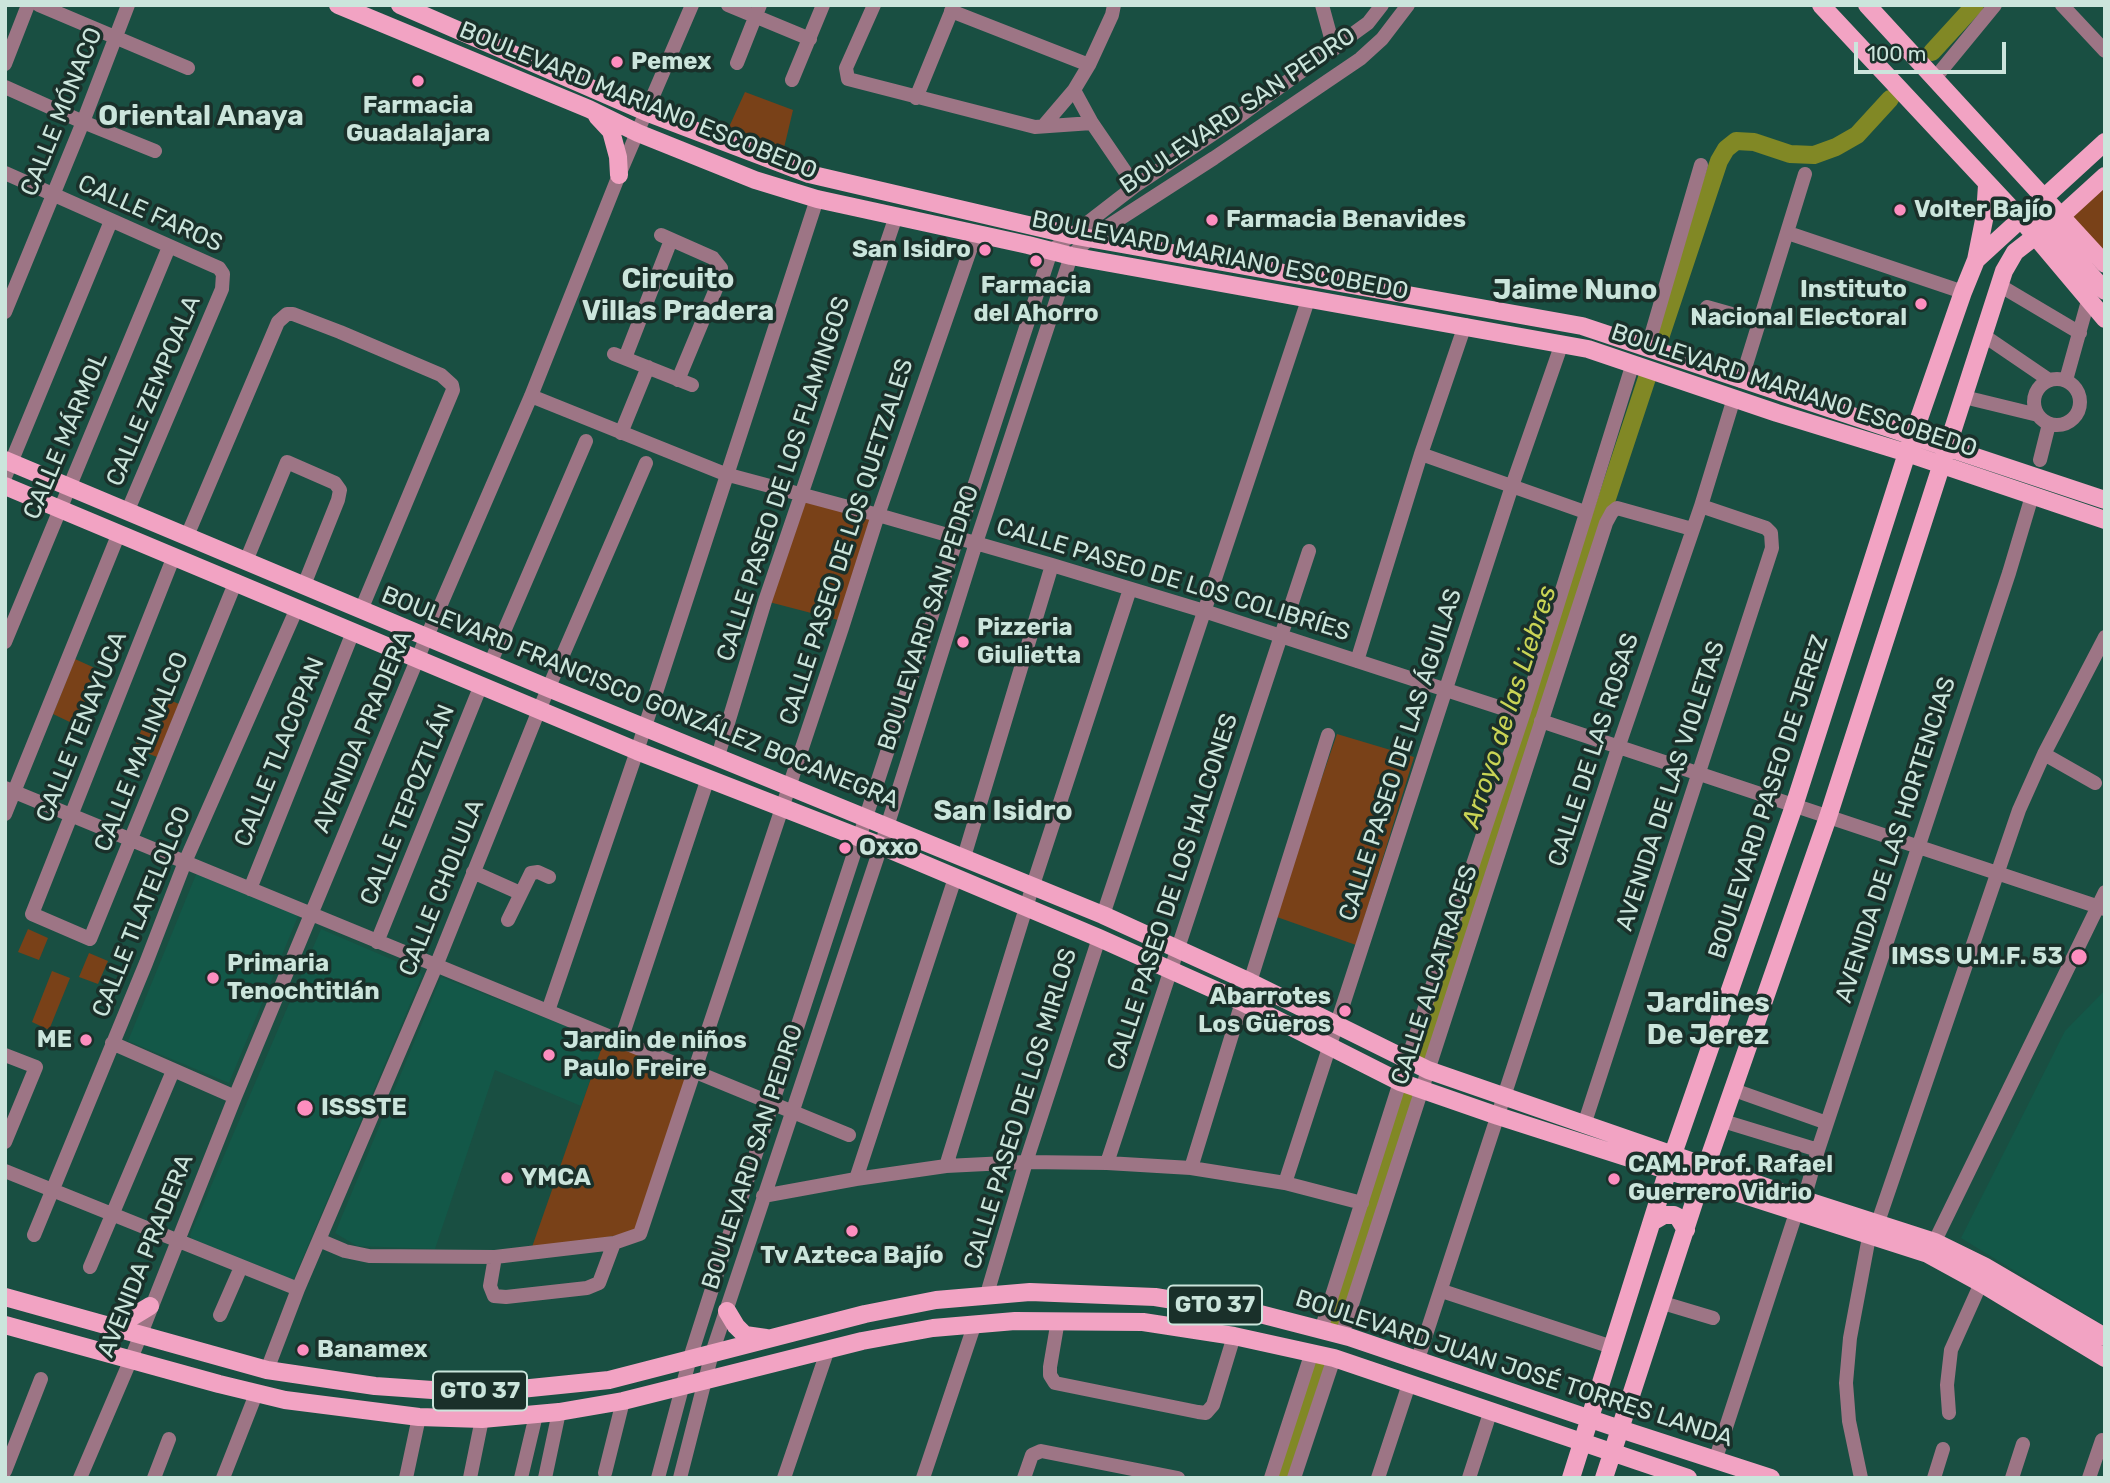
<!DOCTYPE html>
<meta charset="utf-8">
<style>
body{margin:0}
#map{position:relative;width:2110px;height:1483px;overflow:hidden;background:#194f42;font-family:Rubik,sans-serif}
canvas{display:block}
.frame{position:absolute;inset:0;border:7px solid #cbe5dc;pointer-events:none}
.scale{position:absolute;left:1854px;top:42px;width:152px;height:32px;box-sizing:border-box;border:4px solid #cbe5dc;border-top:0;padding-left:9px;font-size:21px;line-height:24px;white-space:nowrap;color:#cbe5dc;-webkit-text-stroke:5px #1a302a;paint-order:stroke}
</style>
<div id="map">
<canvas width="2110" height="1483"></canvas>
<div class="frame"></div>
<div class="scale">100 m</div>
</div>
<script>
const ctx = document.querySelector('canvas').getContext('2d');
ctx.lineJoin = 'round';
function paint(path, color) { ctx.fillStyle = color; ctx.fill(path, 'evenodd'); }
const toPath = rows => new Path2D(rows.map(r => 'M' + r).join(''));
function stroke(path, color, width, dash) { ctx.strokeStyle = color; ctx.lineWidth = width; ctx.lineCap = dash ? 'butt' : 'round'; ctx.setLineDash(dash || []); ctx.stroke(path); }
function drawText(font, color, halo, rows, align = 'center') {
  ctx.font = font + ' Rubik,sans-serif'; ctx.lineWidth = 7; ctx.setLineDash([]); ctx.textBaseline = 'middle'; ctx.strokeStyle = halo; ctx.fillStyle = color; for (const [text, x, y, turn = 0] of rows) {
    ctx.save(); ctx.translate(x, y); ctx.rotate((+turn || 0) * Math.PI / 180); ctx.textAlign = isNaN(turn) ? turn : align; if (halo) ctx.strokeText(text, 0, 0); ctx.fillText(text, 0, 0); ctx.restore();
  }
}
paint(toPath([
 [197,872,299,914,229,1083,128,1041],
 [321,929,419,971,422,976,293,1281,192,1240,190,1235],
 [441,977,604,1041,581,1106,495,1070,435,1249,357,1246,335,1233],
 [2105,990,2105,1326,1961,1238,2065,1031]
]), '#135848');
paint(toPath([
 [745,92,793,110,784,148,729,127],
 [2105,180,2105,267,2062,219],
 [805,500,871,519,842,621,769,602],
 [75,659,97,669,76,725,53,714],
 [156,694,179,704,157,757,134,748],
 [1337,734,1414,757,1356,945,1274,916],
 [28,929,48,938,39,960,18,952],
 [89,953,108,961,98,984,79,977],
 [52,971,70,978,49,1030,32,1022],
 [604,1041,688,1075,637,1232,531,1250]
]), '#794118');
stroke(toPath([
 [1932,52,1975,5],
 [1659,341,1719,161,1726,149,1736,141,1754,142,1790,154,1814,155,1836,147,1857,135,1890,99],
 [1423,1053,1647,378],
 [1333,1322,1408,1097],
 [1282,1478,1319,1365]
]), '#818825', 18);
stroke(toPath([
 [39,5,188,68],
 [728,5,810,39],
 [874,5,846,68,848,79,1035,127,1092,123],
 [1322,5,1334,49],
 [2062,5,2105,51],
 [951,11,1089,65],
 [737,63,760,5],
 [5,64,28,5],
 [1935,78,1995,5],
 [792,80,823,5],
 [5,87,83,122,155,151],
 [1074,90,1092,123,1135,186],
 [916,98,954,5],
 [1045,124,1074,90,1089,65,1112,15,1114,5],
 [5,173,212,265,219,268,223,274,222,289,128,510],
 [1788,233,1963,292],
 [661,235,713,258,721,268,718,284,678,380],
 [1999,285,2080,333],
 [1707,307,1760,322],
 [5,312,83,122,128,5],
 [1983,335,2049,380],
 [1648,346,1701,165],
 [614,354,692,385],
 [625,358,671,240],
 '2034 402a23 23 0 1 1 46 0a23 23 0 1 1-46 0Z',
 [2066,380,2088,301],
 [1741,381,1805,174],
 [531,396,725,474,878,515,1052,565,1204,611,1523,715],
 [1964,397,2038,415],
 [621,433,648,367],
 [1421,454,1585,512],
 [2040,460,2049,424],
 [5,477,111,221],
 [187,536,278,322,287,314,293,314,340,332,441,375,452,385,453,390,361,610],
 [174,556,32,914,90,939,236,581],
 [246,561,287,462,335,483,340,490,338,500,304,585],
 [5,642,169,247],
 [1357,661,1421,454,1465,325],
 [490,664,586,441],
 [1541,721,2105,909],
 [2044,754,2095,783],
 [718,756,765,601,896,216],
 [5,788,849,1135],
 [5,814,119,533],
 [964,857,1052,565],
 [473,872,520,893],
 [250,889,353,632],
 [1103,915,1308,300],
 [508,920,531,873,538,872,549,877],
 [377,942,481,685],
 [1250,982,1328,735],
 [548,1011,637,751,817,199],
 [621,1040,708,778],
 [112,1043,235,1097],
 [5,1055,36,1067,5,1142],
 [1734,1090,1827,1123],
 [1723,1121,1818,1150],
 [1584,1125,1772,548,1771,533,1766,528,1701,506],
 [1107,1163,1309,551],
 [946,1166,1033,885,1130,589],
 [1191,1168,1242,1002],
 [5,1171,298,1289],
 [856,1179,955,878],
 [1285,1183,1512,486,1562,343],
 [763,1196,856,1179,946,1166,1026,1162,1107,1163,1191,1168,1285,1183,1362,1203],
 [1804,1199,1818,1150,2009,573,2032,496],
 [1878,1222,2019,810,2044,754,2105,637],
 [34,1235,146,963,185,862,297,608],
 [319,1240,345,1251,369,1256,495,1257,614,1243,640,1234,842,628,878,515,976,233],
 [1931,1249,2105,892],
 [495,1257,490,1286,494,1296,506,1297,587,1288,599,1283,614,1243],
 [90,1267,173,1071],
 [1442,1291,1612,1347],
 [987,1294,1026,1162,1099,938],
 [1663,1303,1713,1318],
 [220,1315,241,1267],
 [1058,1320,1050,1367,1050,1375,1055,1383,1198,1412,1206,1413,1213,1405,1234,1336],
 [1321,1330,1400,1082,1523,715,1633,363],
 [1342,1335,1606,523,1612,512,1617,508,1692,529],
 [1418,1359,1619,745,1701,506,1734,398],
 [267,1370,298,1289,436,966,539,710,646,463],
 [1949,1413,1947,1385,1951,1350,1981,1283],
 [1715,1461,1796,1213],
 [5,1471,41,1379],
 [605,1473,623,1401],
 [80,1478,131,1359,235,1097,422,648,531,396,619,175,692,5],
 [154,1478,169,1439],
 [223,1478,256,1394],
 [406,1478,419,1417],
 [470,1478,482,1419],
 [521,1478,536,1415],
 [545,1478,559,1412],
 [658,1478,690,1358,727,1242,1051,251,1135,186,1237,118,1368,23,1382,5],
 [680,1478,712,1353,881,846,976,543,1071,256,1090,238,1214,158,1360,59,1382,39,1408,5],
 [784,1478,828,1349],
 [923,1478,975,1323],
 [1024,1478,1032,1455,1041,1451,1178,1478],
 [1271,1478,1312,1352],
 [1294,1478,1334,1358],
 [1378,1478,1409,1384],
 [1469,1478,1491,1410],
 [1861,1478,1849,1421,1846,1383,1850,1338,1869,1237],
 [1934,1478,1943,1449],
 [2012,1478,2023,1444],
 [2089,1478,2102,1440]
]), '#9d7585', 14);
stroke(toPath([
 [338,5,589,109,638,133,755,180,817,199,1028,245,1071,256,1588,349,1777,413,1907,453,2105,520],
 [400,5,646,112,809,174,1071,235,1582,326,2105,500],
 [1821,5,2020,218,2105,319],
 [1867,5,2105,264],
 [597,116,611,131,618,157,619,175],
 [2031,209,2105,291],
 [1976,260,1985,215,1987,185],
 [5,460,548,688,1103,915,1250,982,1428,1070,1783,1193,1935,1242,1984,1266,2105,1337],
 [5,486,637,751,881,846,1099,938,1242,1002,1400,1082,1498,1116,1928,1254,1981,1283,2105,1358],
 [1652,1222,1664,1215,1674,1215,1678,1217,1686,1230],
 [5,1297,267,1370,375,1386,461,1392,501,1391,609,1380,865,1314,936,1300,1030,1292,1155,1297,1260,1314,1349,1337,1620,1429,1771,1478],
 [727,1311,736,1326,745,1335,766,1338],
 [5,1325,219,1384,285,1400,419,1417,482,1419,559,1412,623,1401,862,1341,933,1328,1015,1321,1143,1322,1234,1336,1334,1358,1688,1478],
 [109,1325,127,1320,150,1306],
 [1571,1478,1673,1154,1794,806,1907,453,1963,292,1976,260,2105,142],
 [1604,1478,1701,1181,1828,817,2004,271,2015,252,2060,217,2105,176]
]), '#f2a3c3', 18);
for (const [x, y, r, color] of [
 [617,62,7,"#fd8ebf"],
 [418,81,7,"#fd8ebf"],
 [1900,210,7,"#fd8ebf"],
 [1212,220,7,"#fd8ebf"],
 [985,250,7,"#fd8ebf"],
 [1036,261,7,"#fd8ebf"],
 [1921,304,7,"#fd8ebf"],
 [963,642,7,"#fd8ebf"],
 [845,848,7,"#fd8ebf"],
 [2079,957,9,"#fd8ebf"],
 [213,978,7,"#fd8ebf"],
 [1345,1011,7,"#fd8ebf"],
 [86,1040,7,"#fd8ebf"],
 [549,1055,7,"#fd8ebf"],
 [305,1108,9,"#fd8ebf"],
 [507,1178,7,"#fd8ebf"],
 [1614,1179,7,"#fd8ebf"],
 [852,1231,7,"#fd8ebf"],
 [303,1350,7,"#fd8ebf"]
]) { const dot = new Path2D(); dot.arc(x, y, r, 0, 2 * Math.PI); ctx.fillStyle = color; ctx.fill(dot); stroke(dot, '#1a302a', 2.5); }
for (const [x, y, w] of [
 [1215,1305,94],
 [480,1391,94]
]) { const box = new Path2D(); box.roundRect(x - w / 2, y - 19.5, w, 39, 5); ctx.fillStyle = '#1a302a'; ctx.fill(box); stroke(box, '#cbe5dc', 2); }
drawText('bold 23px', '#cbe5dc', null, [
 ["GTO 37",1215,1305],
 ["GTO 37",480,1391]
]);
drawText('bold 24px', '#cbe5dc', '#1a302a', [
 ["Pemex",631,62],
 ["Farmacia",418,106,"center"],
 ["Guadalajara",418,134,"center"],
 ["Volter Bajío",1914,210],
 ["Farmacia Benavides",1226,220],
 ["San Isidro",971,250,"right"],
 ["Farmacia",1036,286,"center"],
 ["del Ahorro",1036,314,"center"],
 ["Instituto",1907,290,"right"],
 ["Nacional Electoral",1907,318,"right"],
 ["Pizzeria",977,628],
 ["Giulietta",977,656],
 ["Oxxo",859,848],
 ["IMSS U.M.F. 53",2063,957,"right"],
 ["Primaria",227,964],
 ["Tenochtitlán",227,992],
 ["Abarrotes",1331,997,"right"],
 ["Los Güeros",1331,1025,"right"],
 ["ME",72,1040,"right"],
 ["Jardin de niños",563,1041],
 ["Paulo Freire",563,1069],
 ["ISSSTE",321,1108],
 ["CAM. Prof. Rafael",1628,1165],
 ["Guerrero Vidrio",1628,1193],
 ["YMCA",521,1178],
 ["Tv Azteca Bajío",852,1256,"center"],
 ["Banamex",317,1350]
], 'left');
drawText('24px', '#cbe5dc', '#1a302a', [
 ["BOULEVARD MARIANO ESCOBEDO",638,101,22],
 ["BOULEVARD SAN PEDRO",1238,111,-34],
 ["CALLE MÓNACO",62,112,-68],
 ["CALLE FAROS",150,214,24],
 ["BOULEVARD MARIANO ESCOBEDO",1220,256,11],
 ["CALLE ZEMPOALA",154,391,-67],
 ["BOULEVARD MARIANO ESCOBEDO",1794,391,18],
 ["CALLE MÁRMOL",66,436,-67],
 ["CALLE PASEO DE LOS FLAMINGOS",784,479,-72],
 ["CALLE PASEO DE LOS QUETZALES",847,542,-72],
 ["CALLE PASEO DE LOS COLIBRÍES",1173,580,17],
 ["BOULEVARD SAN PEDRO",929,618,-72],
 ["BOULEVARD FRANCISCO GONZÁLEZ BOCANEGRA",640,698,22],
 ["CALLE TENAYUCA",82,727,-68],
 ["AVENIDA PRADERA",363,732,-67],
 ["CALLE DE LAS ROSAS",1594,750,-72],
 ["CALLE MALINALCO",142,752,-68],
 ["CALLE TLACOPAN",280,752,-68],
 ["CALLE PASEO DE LAS ÁGUILAS",1401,755,-72],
 ["AVENIDA DE LAS VIOLETAS",1671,786,-72],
 ["BOULEVARD PASEO DE JEREZ",1769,797,-72],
 ["CALLE TEPOZTLÁN",408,805,-68],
 ["AVENIDA DE LAS HORTENCIAS",1896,840,-72],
 ["CALLE CHOLULA",442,888,-68],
 ["CALLE PASEO DE LOS HALCONES",1173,892,-72],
 ["CALLE TLATELOLCO",142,912,-68],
 ["CALLE ALCATRACES",1435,975,-72],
 ["CALLE PASEO DE LOS MIRLOS",1021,1109,-73],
 ["BOULEVARD SAN PEDRO",753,1157,-72],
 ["AVENIDA PRADERA",146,1256,-68],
 ["BOULEVARD JUAN JOSÉ TORRES LANDA",1514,1369,18]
]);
drawText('italic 26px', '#c9d455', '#1a302a', [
 ["Arroyo de las Liebres",1510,707,-72]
]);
drawText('bold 28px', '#cbe5dc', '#1a302a', [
 ["Oriental Anaya",201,117],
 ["Circuito",678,280],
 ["Villas Pradera",678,312],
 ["Jaime Nuno",1575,291],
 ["San Isidro",1003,812],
 ["Jardines",1708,1004],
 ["De Jerez",1708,1036]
]);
</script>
